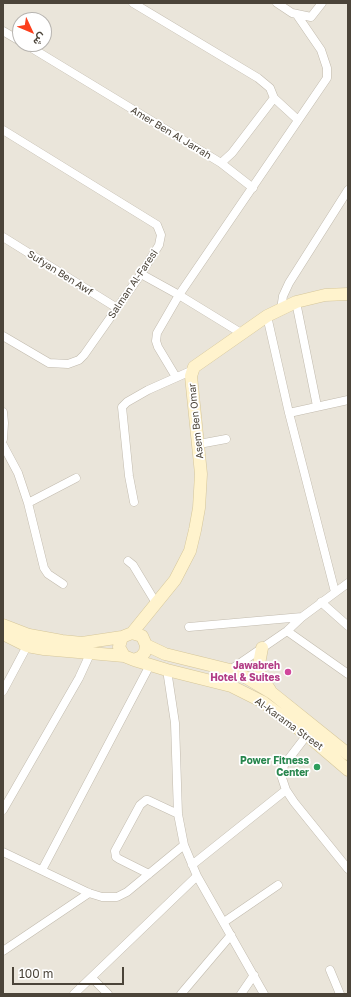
<!DOCTYPE html>
<meta charset="utf-8">
<style>
body{margin:0}
#map{position:relative;width:351px;height:997px;overflow:hidden;background:#f6f3ec;font-family:"Golos Text",Vazirmatn,sans-serif}
canvas{display:block}
.frame{position:absolute;inset:0;border:4px solid #4b4439;pointer-events:none}
.north{position:absolute;left:12px;top:12px;width:40px;height:40px;box-sizing:border-box;background:#fff;border:1px solid #b7b4b0;border-radius:50%;rotate:134deg;font-size:11px;font-weight:700;line-height:16px;text-align:center;color:#4b4439}
.north::after{content:'';display:block;margin:auto;width:14px;height:18px;background:#fc3f1d;clip-path:polygon(50% 0,100% 100%,50% 72%,0 100%)}
.scale{position:absolute;left:12px;top:967px;width:112px;height:18px;box-sizing:border-box;border:2px solid #4b4439;border-top:0;padding-left:5px;font-size:12px;line-height:14px;white-space:nowrap;color:#4b4439;-webkit-text-stroke:3px #fff;paint-order:stroke}
</style>
<div id="map">
<canvas width="351" height="997"></canvas>
<div class="frame"></div>
<div class="north">ش</div>
<div class="scale">100 m</div>
</div>
<script>
const ctx = document.querySelector('canvas').getContext('2d');
ctx.lineJoin = 'round';
function paint(path, color) { ctx.fillStyle = color; ctx.fill(path, 'evenodd'); }
const toPath = rows => new Path2D(rows.map(r => 'M' + r).join(''));
function stroke(path, color, width, dash) { ctx.strokeStyle = color; ctx.lineWidth = width; ctx.lineCap = dash ? 'butt' : 'round'; ctx.setLineDash(dash || []); ctx.stroke(path); }
function drawText(font, color, halo, rows, align = 'center') {
  ctx.font = font + ' "Golos Text",sans-serif'; ctx.lineWidth = 3.5; ctx.setLineDash([]); ctx.textBaseline = 'middle'; ctx.strokeStyle = halo; ctx.fillStyle = color; for (const [text, x, y, turn = 0] of rows) {
    ctx.save(); ctx.translate(x, y); ctx.rotate((+turn || 0) * Math.PI / 180); ctx.textAlign = isNaN(turn) ? turn : align; if (halo) ctx.strokeText(text, 0, 0); ctx.fillText(text, 0, 0); ctx.restore();
  }
}
paint(toPath([
 [3,3,348,3,348,994,3,994],
 [20,20,44,20,44,44,20,44]
]), '#eae5da');
const street = toPath([
 [277,3,292,13,311,17,322,3],
 [3,31,20,41],
 [25,44,221,163,232,153,274,98,270,88,258,78,133,3],
 [274,98,298,120],
 [3,130,157,225,161,235,159,245,141,274,84,355,79,360,68,364,49,363,3,336],
 [221,163,253,188],
 [3,237,117,308],
 [141,274,179,295,241,333],
 [296,302,317,406],
 [281,309,283,296,289,283,348,190],
 [267,316,289,413,335,592],
 [176,377,158,347,156,341,157,333,179,295,327,78,327,68,321,50,297,15],
 [3,412,4,423,3,439],
 [289,413,348,400],
 [199,444,226,439],
 [3,445,18,473,28,503,44,568,48,574,63,584],
 [134,502,129,476,122,407,127,402,148,390,193,370],
 [28,503,76,478],
 [128,561,133,565,156,603],
 [321,602,348,626],
 [189,627,302,617],
 [287,631,348,674],
 [167,670,175,723,178,814,184,845,197,876,264,994],
 [220,682,230,670,287,631,302,617,348,583],
 [3,691,27,646],
 [307,735,284,765,282,778,286,790,294,802,348,869],
 [3,810,79,678,90,654],
 [3,852,89,893,102,897,117,897,127,892,184,845],
 [192,865,286,790],
 [42,870,150,665],
 [149,874,119,859,116,857,115,851,140,805,146,800,148,800,178,814],
 [224,922,278,885],
 [3,951,89,893],
 [330,970,340,994],
 [92,978,108,994],
 [74,994,197,876],
 [181,994,231,935],
 [241,994,254,975]
]);
const secondary = toPath([
 [3,625,29,635,62,641,82,643,122,637],
 [132,633,175,580,190,551,195,530,199,508,201,474,191,376,194,367,267,316,296,302,325,295,348,294],
 [3,634,27,646,44,649,124,656,134,660,141,657,145,652,146,645,142,636,132,633,122,637,119,647,124,656],
 [146,645,165,654,230,670,247,678,272,693,348,754],
 [262,648,259,664,260,675,270,690],
 [134,660,167,670,231,686,263,702,307,735,348,770]
]);
stroke(street, '#c2bbae', 9);
stroke(secondary, '#d6c79b', 13);
stroke(street, '#fff', 8);
stroke(secondary, '#fff3cd', 12);
for (const [x, y, r, color] of [
 [288,672,4,"#d1479c"],
 [317,767,4,"#2e9e5b"]
]) { const dot = new Path2D(); dot.arc(x, y, r, 0, 2 * Math.PI); ctx.fillStyle = color; ctx.fill(dot); stroke(dot, '#fff', 1.5); }
drawText('10px', '#4b4439', '#fff', [
 ["Amer Ben Al Jarrah",171,133,31],
 ["Sufyan Ben Awf",60,273,32],
 ["Salman Al-Faresi",133,284,-56],
 ["Asem Ben Omar",196,421,-96],
 ["Al-Karama Street",289,724,36]
]);
drawText('bold 10px', '#b23c85', '#fff', [
 ["Jawabreh",280,666],
 ["Hotel & Suites",280,678]
], 'right');
drawText('bold 10px', '#27864d', '#fff', [
 ["Power Fitness",309,761],
 ["Center",309,773]
], 'right');
</script>
